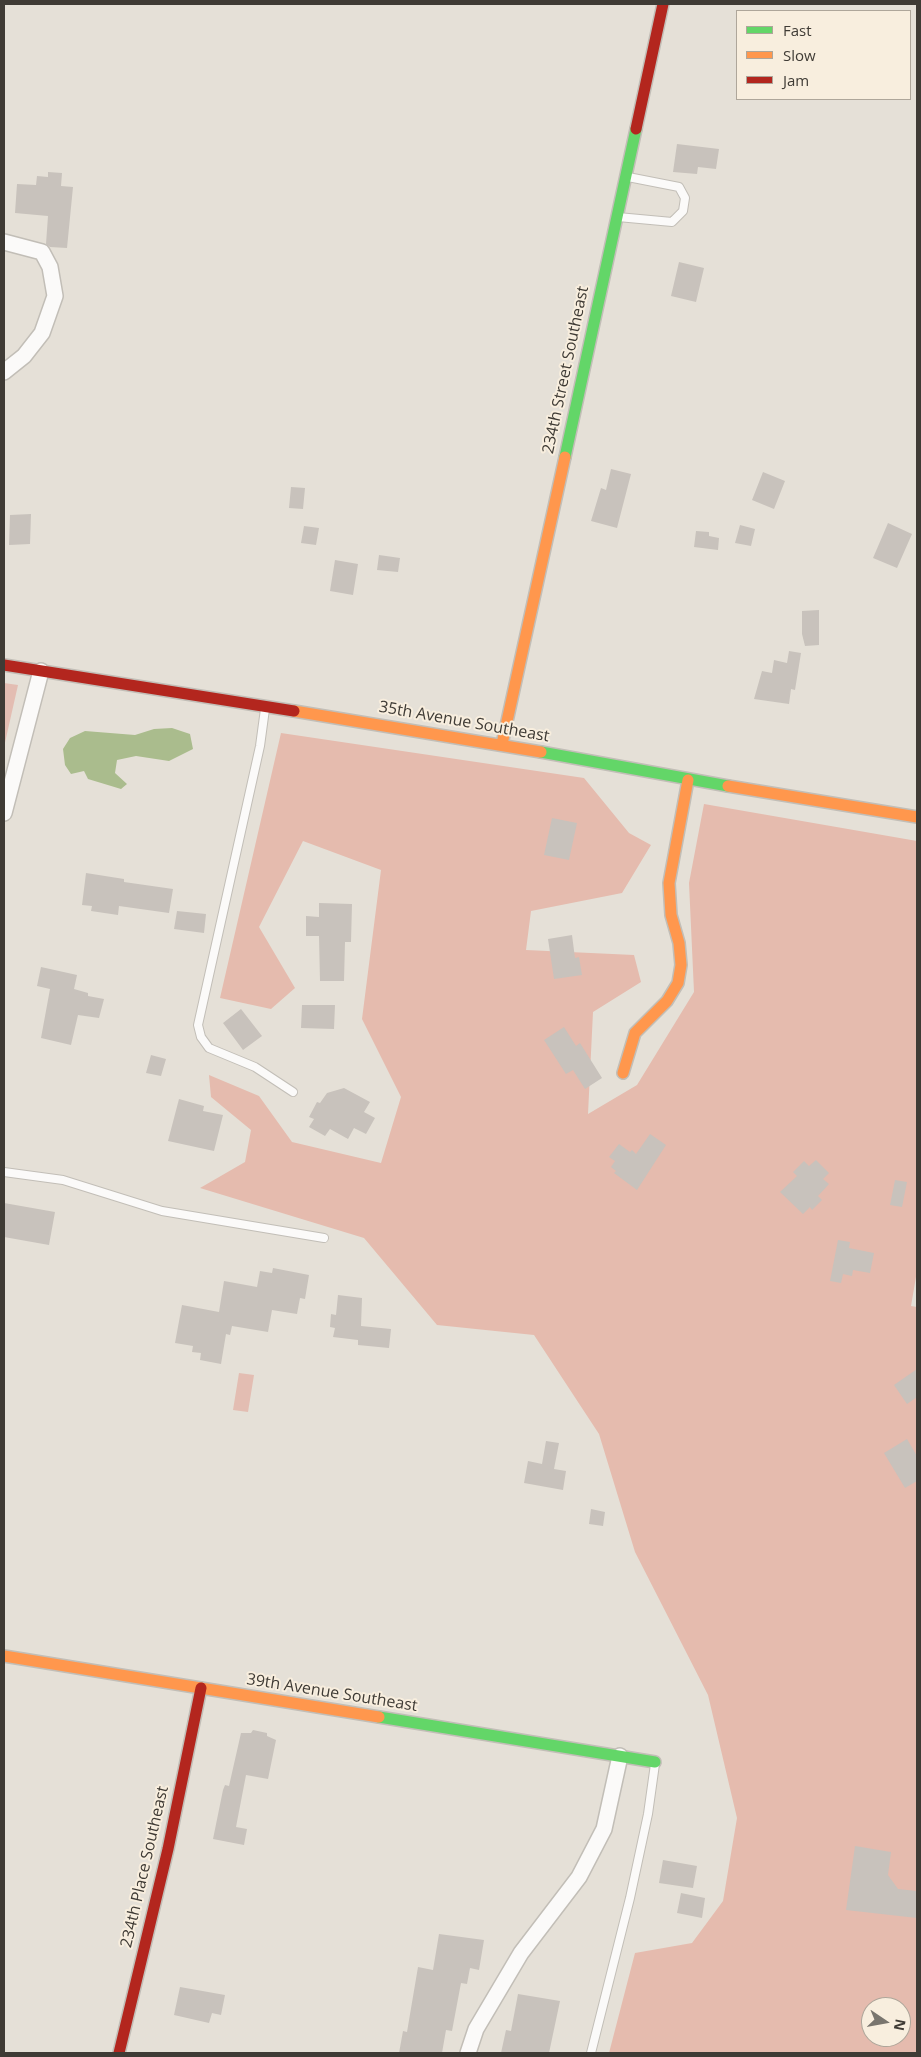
<!DOCTYPE html>
<style>
body{margin:0}
#map{position:relative;width:921px;height:2057px;overflow:hidden;background:#e5e0d7;font-family:"Open Sans",sans-serif}
canvas{display:block}
.frame{position:absolute;inset:0;border:5px solid #3f3b35;pointer-events:none}
.legend{position:absolute;left:736px;top:10px;width:175px;height:90px;box-sizing:border-box;background:#f8eede;border:1px solid #aea69a;margin:0;padding:6px 9px;list-style:none;font-size:15px;color:#3f3b35}
.legend li{display:flex;align-items:center;gap:10px;height:25px}
.legend b{width:25px;border:1px solid #aea69a}
.north{position:absolute;left:861px;top:1997px;width:50px;height:50px;box-sizing:border-box;background:#f8eede;border:1px solid #aea69a;border-radius:50%;rotate:102deg;font-size:14px;font-weight:700;line-height:20px;text-align:center;color:#3f3b35}
.north::after{content:'';display:block;margin:auto;width:18px;height:22px;background:#79756e;clip-path:polygon(50% 0,100% 100%,50% 72%,0 100%)}
</style>
<div id="map">
<canvas width="921" height="2057"></canvas>
<div class="frame"></div>
<ul class="legend">
<li><b style="height:6px;background:#63d668"></b>Fast</li>
<li><b style="height:6px;background:#ff974d"></b>Slow</li>
<li><b style="height:6px;background:#b3261e"></b>Jam</li>
</ul>
<div class="north">N</div>
</div>
<script>
const ctx = document.querySelector('canvas').getContext('2d');
ctx.lineJoin = 'round';
function paint(path, color) { ctx.fillStyle = color; ctx.fill(path, 'evenodd'); }
const toPath = rows => new Path2D(rows.map(r => 'M' + r).join(''));
function stroke(path, color, width, dash) { ctx.strokeStyle = color; ctx.lineWidth = width; ctx.lineCap = dash ? 'butt' : 'round'; ctx.setLineDash(dash || []); ctx.stroke(path); }
function drawText(font, color, halo, rows, align = 'center') {
  ctx.font = font + ' "Open Sans",sans-serif'; ctx.lineWidth = 4; ctx.setLineDash([]); ctx.textBaseline = 'middle'; ctx.strokeStyle = halo; ctx.fillStyle = color; for (const [text, x, y, turn = 0] of rows) {
    ctx.save(); ctx.translate(x, y); ctx.rotate((+turn || 0) * Math.PI / 180); ctx.textAlign = isNaN(turn) ? turn : align; if (halo) ctx.strokeText(text, 0, 0); ctx.fillText(text, 0, 0); ctx.restore();
  }
}
paint(toPath([
 [4,683,18,685,4,747],
 [239,1373,254,1375,248,1412,233,1410]
]), '#e3bdb2');
paint(toPath([
 [281,733,584,778,629,833,651,845,622,893,531,911,526,950,634,955,641,982,593,1012,588,1114,637,1085,694,992,689,883,704,804,917,841,917,1271,911,1306,917,1307,917,2053,609,2053,635,1953,692,1943,723,1901,737,1818,708,1695,635,1552,599,1434,534,1335,437,1325,364,1238,200,1188,245,1162,251,1130,211,1097,209,1075,259,1096,292,1142,381,1163,401,1097,362,1019,381,870,303,841,259,927,295,988,271,1009,220,998],
 [871,2007,901,2007,901,2037,871,2037]
]), '#e5bbae');
paint(toPath([
 [172,728,190,734,193,749,169,761,136,756,117,760,115,773,127,784,121,789,88,779,84,771,71,774,65,765,63,749,70,738,85,731,135,735,154,729]
]), '#aabc8d');
paint(toPath([
 [677,144,719,149,716,169,698,167,697,174,673,172],
 [48,172,62,173,61,186,73,187,67,248,50,247,46,244,48,216,15,213,17,184,36,185,37,176,48,177],
 [679,262,704,268,696,302,671,296],
 [611,469,631,474,617,528,591,521,601,488,606,490],
 [763,472,785,481,774,509,752,500],
 [291,487,305,488,303,509,289,508],
 [31,514,30,544,9,545,10,515],
 [888,523,912,534,897,568,873,558],
 [740,525,755,529,751,546,735,543],
 [304,526,319,528,316,545,301,543],
 [696,531,709,532,709,536,719,538,718,550,694,547],
 [379,555,400,558,398,572,377,570],
 [335,560,358,564,353,595,330,591],
 [819,610,819,645,805,646,802,634,802,611],
 [789,651,801,653,795,690,791,689,789,704,754,699,762,671,772,673,774,660,787,663],
 [552,818,577,823,569,860,544,855],
 [86,873,124,879,124,882,173,889,169,913,119,906,118,915,91,911,92,906,82,905],
 [319,903,352,904,351,942,345,942,344,981,320,981,319,936,306,936,306,916,319,917],
 [177,911,206,914,204,933,174,929],
 [572,935,575,958,579,957,582,975,554,979,548,939],
 [41,967,77,975,74,989,88,993,88,996,104,999,99,1018,78,1015,71,1045,41,1038,50,989,37,986],
 [302,1005,335,1005,334,1029,301,1028],
 [241,1009,262,1036,243,1050,223,1023],
 [564,1027,576,1046,580,1043,602,1078,585,1089,573,1070,566,1074,544,1040],
 [151,1055,166,1059,161,1076,146,1073],
 [344,1088,370,1102,364,1112,375,1118,366,1134,354,1128,348,1139,330,1129,325,1136,309,1127,314,1119,309,1117,317,1102,320,1103,327,1093],
 [179,1099,204,1106,203,1111,223,1115,214,1151,168,1141],
 [650,1134,666,1145,637,1190,614,1173,616,1171,611,1167,615,1161,609,1157,619,1144,630,1152,632,1150,636,1154],
 [816,1160,829,1173,823,1179,829,1184,818,1196,822,1200,812,1210,810,1207,803,1214,780,1192,797,1176,793,1172,804,1161,809,1166],
 [895,1180,907,1182,902,1207,890,1205],
 [4,1203,55,1212,49,1245,4,1237],
 [838,1240,850,1242,849,1248,874,1253,870,1273,853,1270,852,1276,843,1274,841,1283,830,1281],
 [273,1268,309,1275,305,1299,300,1298,297,1314,272,1310,268,1332,232,1326,230,1335,226,1334,221,1364,200,1360,201,1353,192,1352,193,1346,175,1343,182,1305,219,1312,224,1281,257,1287,260,1271,272,1273],
 [338,1295,362,1298,361,1326,391,1329,389,1348,358,1345,358,1340,333,1337,335,1328,330,1327,331,1314,336,1315],
 [917,1369,917,1397,907,1404,894,1385],
 [907,1439,917,1456,917,1481,905,1488,884,1453],
 [546,1441,559,1443,554,1469,566,1471,563,1490,524,1483,528,1461,542,1464],
 [591,1509,605,1512,603,1526,589,1524],
 [253,1730,267,1733,267,1736,276,1740,268,1779,246,1775,236,1827,247,1829,244,1845,213,1839,223,1790,225,1785,229,1786,241,1733,251,1733],
 [855,1846,891,1852,888,1875,898,1889,917,1891,917,1918,846,1910],
 [663,1860,697,1866,693,1888,659,1883],
 [681,1893,705,1898,702,1918,677,1913],
 [439,1934,484,1940,479,1970,470,1968,467,1984,461,1983,452,2031,446,2030,442,2053,399,2053,403,2031,407,2032,418,1967,433,1970],
 [180,1987,225,1995,221,2015,212,2013,209,2023,174,2015],
 [518,1994,560,2001,549,2053,501,2053,506,2030,511,2031]
]), '#c8c2bc');
const lane = toPath([
 [618,217,672,222,683,211,685,198,679,187,628,177],
 [265,709,260,746,198,1025,201,1037,209,1048,255,1067,293,1092],
 [4,1172,63,1180,162,1211,324,1238],
 [591,2053,630,1898,648,1814,655,1764]
]);
const street = toPath([
 [4,242,42,252,50,267,55,296,42,333,24,356,4,372],
 [4,813,41,671],
 [468,2053,476,2029,521,1953,579,1877,604,1829,620,1756]
]);
const fast = toPath([
 [565,457,636,129],
 [541,752,728,786],
 [379,1717,655,1762]
]);
const slow = toPath([
 [294,711,541,752],
 [502,744,565,457],
 [728,786,917,817],
 [623,1073,635,1033,667,1001,678,983,681,965,679,943,671,915,669,883,688,780],
 [4,1656,379,1717]
]);
const jam = toPath([
 [636,129,663,4],
 [4,665,294,711],
 [119,2053,168,1849,201,1688]
]);
stroke(lane, '#c2beb7', 10);
stroke(street, '#c2beb7', 18);
stroke(fast, '#c2beb7', 14);
stroke(slow, '#c2beb7', 14);
stroke(jam, '#c2beb7', 14);
stroke(lane, '#fbfaf9', 8);
stroke(street, '#fbfaf9', 15);
stroke(fast, '#63d668', 11);
stroke(slow, '#ff974d', 11);
stroke(jam, '#b3261e', 11);
drawText('16px', '#3f3b35', '#f8eede', [
 ["234th Street Southeast",566,370,-78],
 ["35th Avenue Southeast",464,722,10],
 ["39th Avenue Southeast",332,1693,9],
 ["234th Place Southeast",145,1867,-77]
]);
</script>
